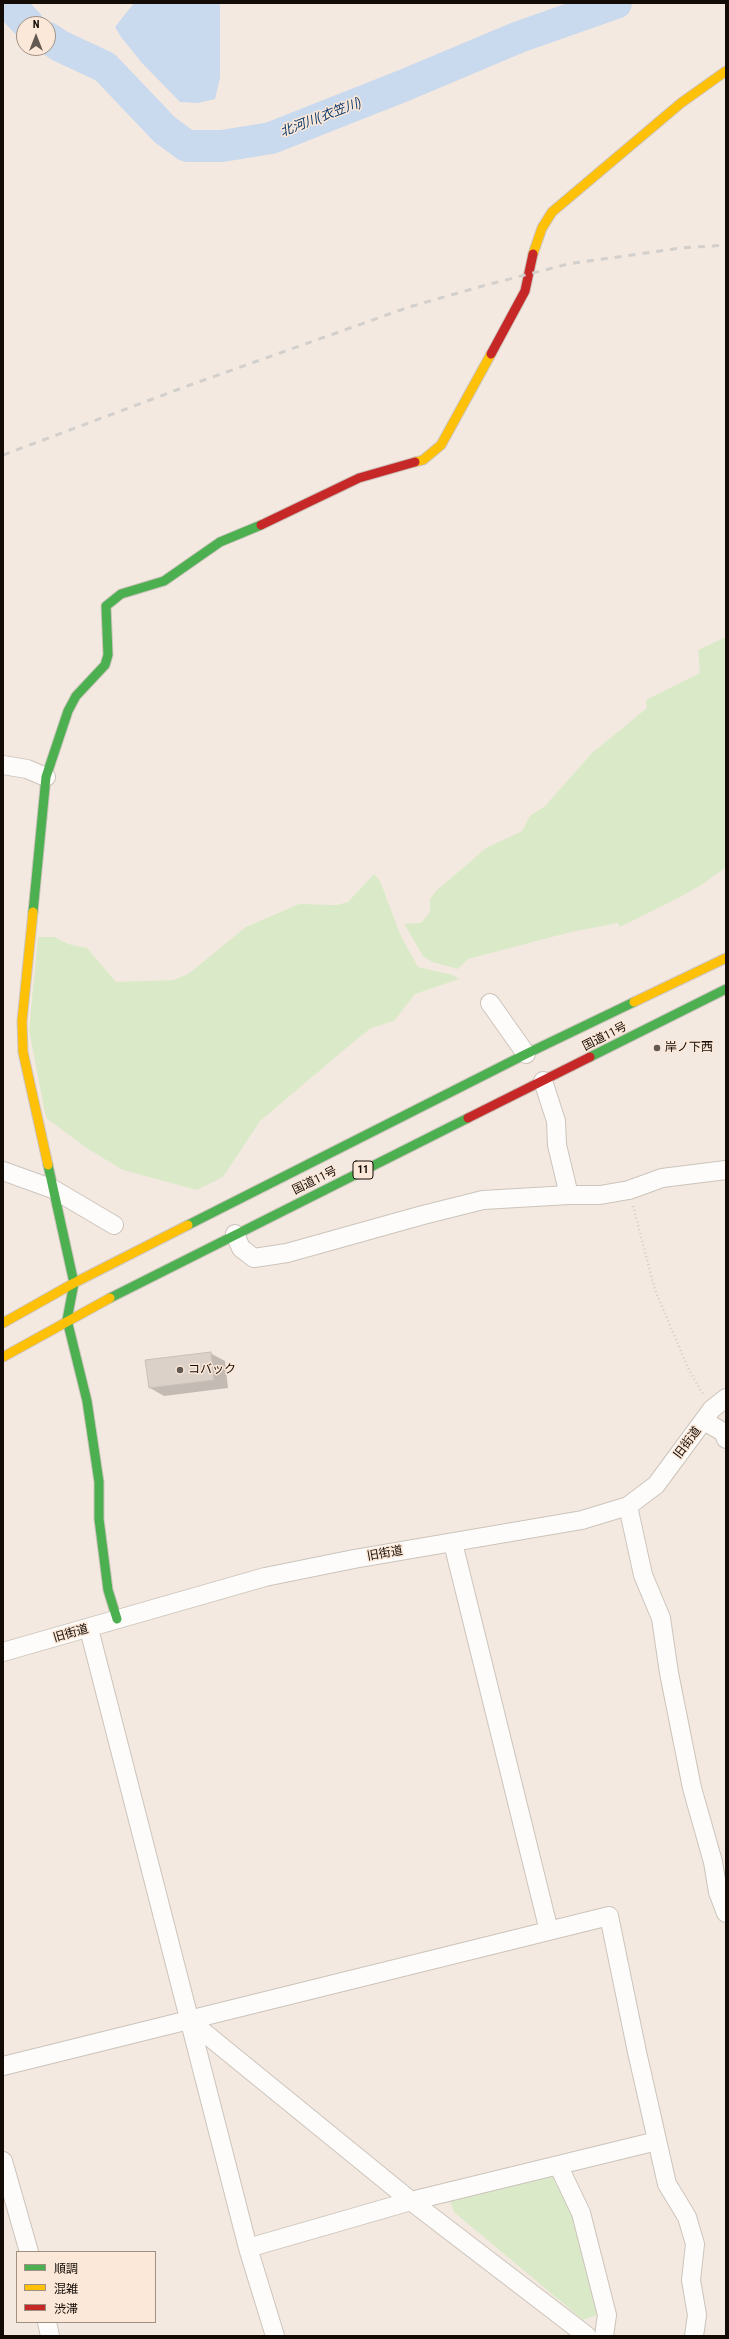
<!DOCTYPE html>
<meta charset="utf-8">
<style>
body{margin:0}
#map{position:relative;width:729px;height:2339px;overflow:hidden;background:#f4e9e0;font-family:"Roboto Condensed","Noto Sans JP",sans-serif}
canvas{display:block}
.frame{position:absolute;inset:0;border:4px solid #130b05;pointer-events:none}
.legend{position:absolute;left:16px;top:2251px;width:140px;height:72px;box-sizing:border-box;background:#fce8d8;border:1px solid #9f9084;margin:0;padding:5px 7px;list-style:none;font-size:12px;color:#130b05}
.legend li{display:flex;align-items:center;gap:8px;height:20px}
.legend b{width:20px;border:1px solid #9f9084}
.north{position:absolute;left:16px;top:16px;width:40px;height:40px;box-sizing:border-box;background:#fce8d8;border:1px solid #9f9084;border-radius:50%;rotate:0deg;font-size:11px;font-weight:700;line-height:16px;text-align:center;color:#130b05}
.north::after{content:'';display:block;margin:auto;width:14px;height:18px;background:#625952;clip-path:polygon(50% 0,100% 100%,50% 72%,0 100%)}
</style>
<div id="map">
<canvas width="729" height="2339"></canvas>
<div class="frame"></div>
<ul class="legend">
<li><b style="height:5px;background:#4caf50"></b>順調</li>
<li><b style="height:5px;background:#ffc107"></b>混雑</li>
<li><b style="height:5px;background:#c62828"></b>渋滞</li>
</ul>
<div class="north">N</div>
</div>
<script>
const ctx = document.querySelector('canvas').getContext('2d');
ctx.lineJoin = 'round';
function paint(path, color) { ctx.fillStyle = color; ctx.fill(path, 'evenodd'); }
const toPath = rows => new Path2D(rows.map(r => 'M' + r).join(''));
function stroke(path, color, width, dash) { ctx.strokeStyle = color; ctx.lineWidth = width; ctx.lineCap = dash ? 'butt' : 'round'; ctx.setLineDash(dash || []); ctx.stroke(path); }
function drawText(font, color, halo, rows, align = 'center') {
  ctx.font = font + ' "Roboto Condensed","Noto Sans JP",sans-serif'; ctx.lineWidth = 3; ctx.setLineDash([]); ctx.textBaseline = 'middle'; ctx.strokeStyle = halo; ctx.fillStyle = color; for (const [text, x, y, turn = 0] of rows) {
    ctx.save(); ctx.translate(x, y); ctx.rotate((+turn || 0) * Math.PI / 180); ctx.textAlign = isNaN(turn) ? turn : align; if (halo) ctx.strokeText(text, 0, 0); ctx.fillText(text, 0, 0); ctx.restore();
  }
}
paint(toPath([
 [726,637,726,867,703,884,680,897,620,927,618,923,571,932,468,959,458,969,432,962,423,956,404,924,421,923,430,912,430,899,436,891,486,848,522,831,530,816,545,806,592,753,647,708,646,700,700,673,698,650],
 [374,874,380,881,401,936,418,967,453,975,459,979,415,994,394,1021,371,1028,350,1045,260,1121,223,1177,197,1190,123,1170,88,1149,46,1118,29,1030,38,937,55,937,68,944,87,948,116,982,173,980,188,974,246,927,299,904,337,905,348,902],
 [553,2176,573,2211,600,2314,583,2320,454,2212,450,2201]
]), '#daeac8');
paint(toPath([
 [134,3,220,3,220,78,215,99,198,103,180,102,142,63,121,37,115,27]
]), '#c9d9ee');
paint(toPath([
 [210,1353,225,1361,228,1388,164,1396,150,1388]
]), '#0003');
stroke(toPath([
 [8,3,28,24],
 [48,38,60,46,105,67,165,130,187,146,222,146,271,138,405,85,519,37,616,3]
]), '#c9d9ee', 32);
const building = toPath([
 [211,1352,214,1380,149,1388,145,1360,211,1352]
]);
paint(building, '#dbd1c9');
stroke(building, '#c9c0b8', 1);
const street = toPath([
 [3,765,27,769,46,777],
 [490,1003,526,1054],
 [543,1081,556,1121,557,1145,569,1195],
 [3,1171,53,1189,114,1225],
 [235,1234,241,1248,254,1258,287,1253,423,1215,483,1200,569,1195,600,1195,629,1190,662,1178,726,1170],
 [704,1421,723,1432,726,1439],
 [628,1506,643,1575,661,1618,669,1673,692,1788,713,1862,718,1892,726,1913],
 [453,1543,549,1931],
 [89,1629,248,2248,275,2336],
 [3,1652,265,1577,354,1559,582,1520,628,1506,656,1485,712,1409,726,1398],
 [190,2021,411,2201,587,2336],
 [3,2066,609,1916,637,2052,667,2184,687,2217,695,2244,691,2280,697,2315,694,2336],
 [3,2161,29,2252],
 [559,2167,581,2213,607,2315,604,2336],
 [248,2248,411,2201,657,2141],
 [47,2322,50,2336]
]);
const fast = toPath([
 [33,912,46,777,68,711,76,696,105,665,108,655,106,606,121,594,164,581,220,542,261,525],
 [590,1057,726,989],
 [48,1165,74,1283,67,1320,87,1401,99,1482,99,1519,108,1590,117,1619],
 [188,1225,526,1054,634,1002],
 [110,1298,468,1118]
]);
const slow = toPath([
 [533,254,542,228,552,212,681,103,726,71],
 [415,462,423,460,441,445,491,354],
 [33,912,22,1021,23,1052,48,1165],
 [634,1002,726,958],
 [3,1323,74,1283,188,1225],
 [3,1357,110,1298]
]);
const jam = toPath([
 [491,354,525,291,533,254],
 [261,525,359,478,415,462],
 [468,1118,590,1057]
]);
stroke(street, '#ccc4bc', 20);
stroke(fast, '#ccc4bc', 11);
stroke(slow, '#ccc4bc', 11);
stroke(jam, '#ccc4bc', 11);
stroke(toPath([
 [633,1206,655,1290,688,1368,703,1394]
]), '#d1cecb', 2.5, [1, 3]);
stroke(street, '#fdfcfa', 18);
stroke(fast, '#4caf50', 9);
stroke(slow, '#ffc107', 9);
stroke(jam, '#c62828', 9);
stroke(toPath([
 [3,455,190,385,409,307,486,285,568,264,681,248,726,245]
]), '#d2cfcc', 3, [7, 7]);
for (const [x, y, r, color] of [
 [657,1048,4,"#625952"],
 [180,1370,4,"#625952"]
]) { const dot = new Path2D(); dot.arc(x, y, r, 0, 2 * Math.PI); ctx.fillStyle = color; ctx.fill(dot); stroke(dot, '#fce8d8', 1.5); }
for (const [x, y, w] of [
 [363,1170,20]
]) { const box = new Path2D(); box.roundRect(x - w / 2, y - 9, w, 18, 3); ctx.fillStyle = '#fce8d8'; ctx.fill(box); stroke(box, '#130b05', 1); }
drawText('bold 11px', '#130b05', null, [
 ["11",363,1170]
]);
drawText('12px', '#130b05', '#fce8d8', [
 ["国道11号",605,1037,-27],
 ["国道11号",315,1181,-26],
 ["旧街道",688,1443,-53],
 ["旧街道",385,1554,-10],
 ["旧街道",71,1634,-16]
]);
drawText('12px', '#130b05', '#fce8d8', [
 ["岸ノ下西",665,1048],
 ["コバック",188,1370]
], 'left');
drawText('italic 13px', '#103d6e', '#fce8d8', [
 ["北河川(衣笠川)",321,118,-21]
]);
</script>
